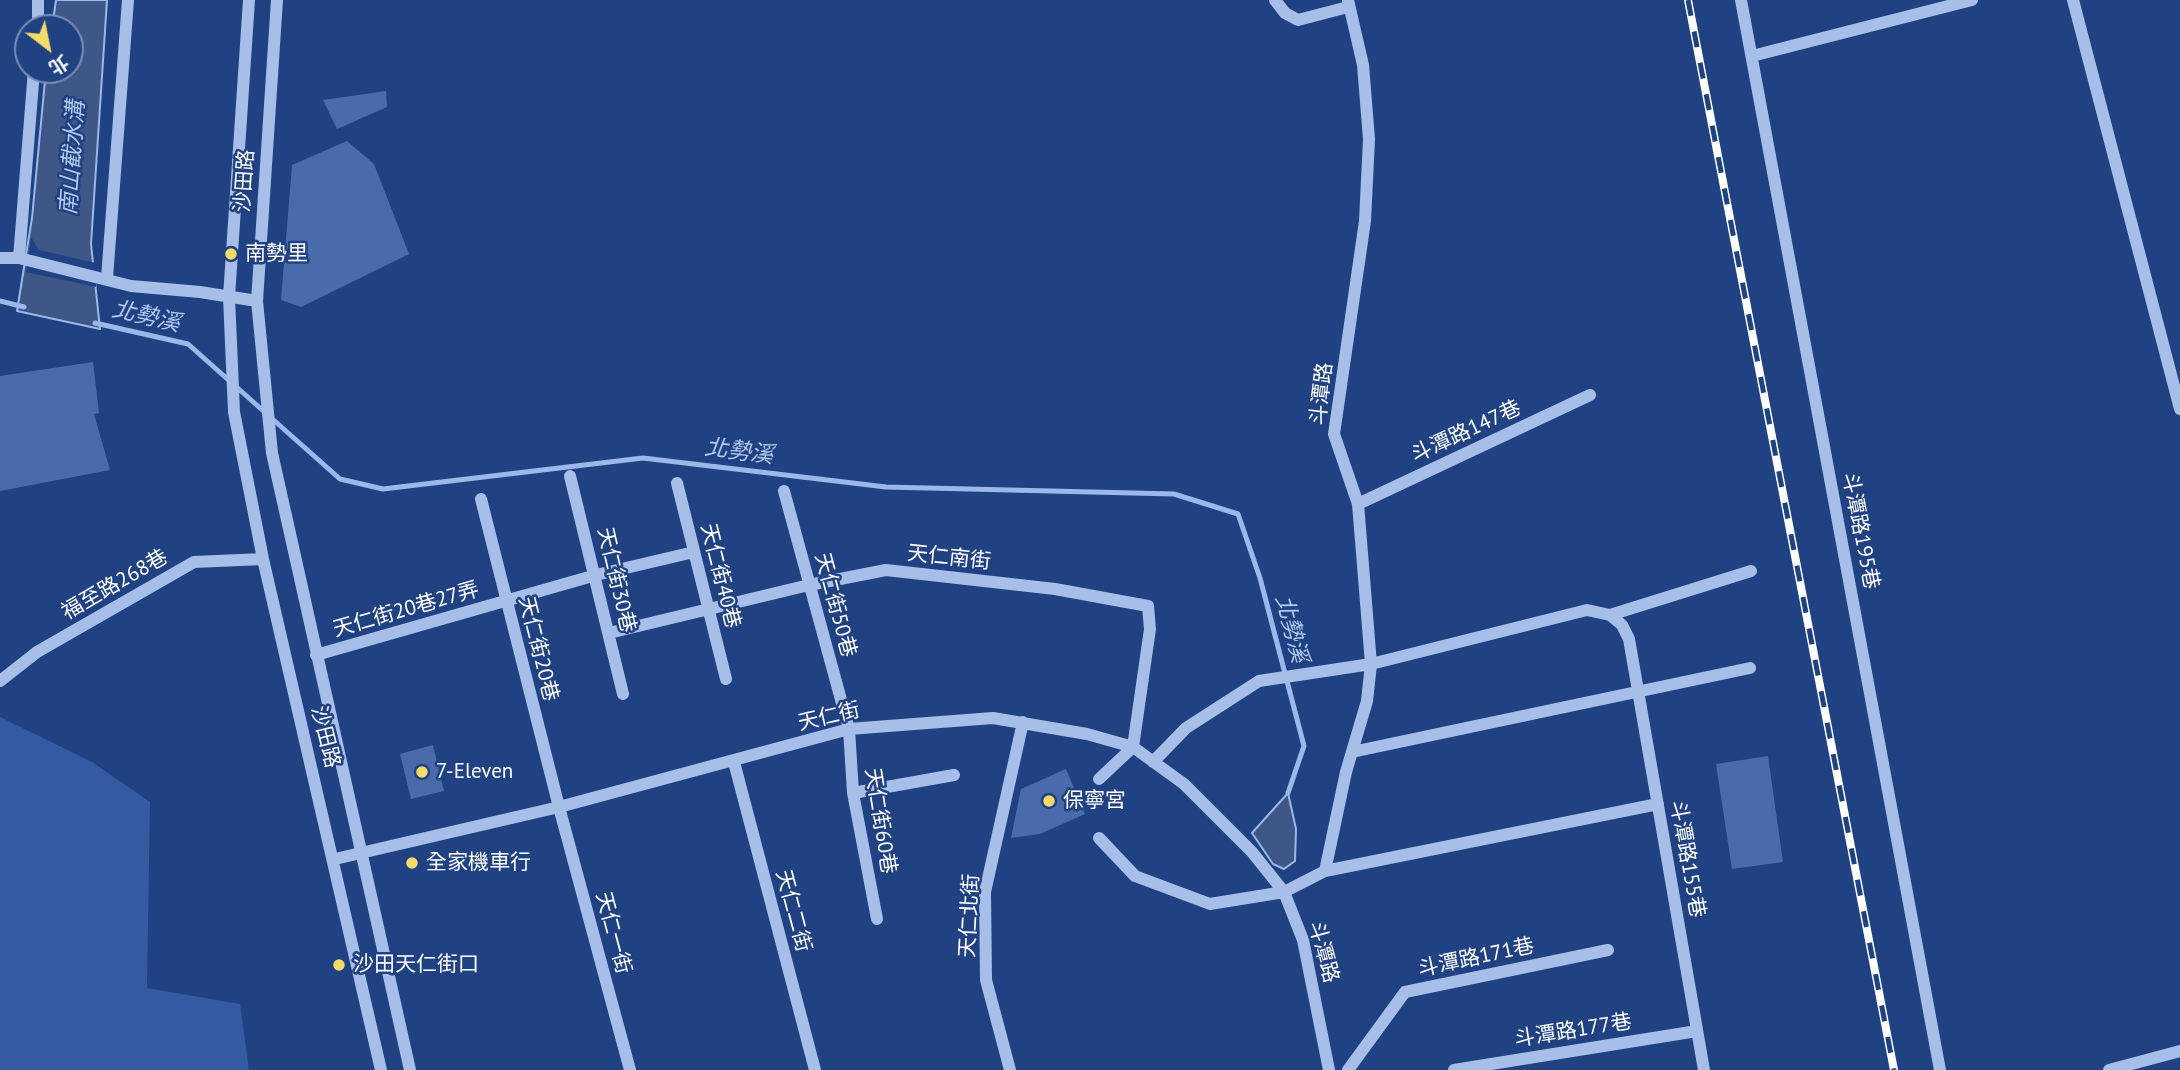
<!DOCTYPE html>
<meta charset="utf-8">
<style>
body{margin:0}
#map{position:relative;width:2180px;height:1070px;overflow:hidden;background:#204283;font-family:"PT Sans","Noto Sans TC",sans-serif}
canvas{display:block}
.north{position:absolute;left:14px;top:14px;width:70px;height:70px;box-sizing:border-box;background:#204283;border:2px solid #798eb5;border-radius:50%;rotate:148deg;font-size:19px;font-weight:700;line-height:28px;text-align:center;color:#fff}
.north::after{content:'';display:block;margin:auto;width:24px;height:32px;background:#f6db68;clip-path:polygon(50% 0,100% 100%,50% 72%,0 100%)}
</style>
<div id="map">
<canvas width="2180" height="1070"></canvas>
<div class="north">北</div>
</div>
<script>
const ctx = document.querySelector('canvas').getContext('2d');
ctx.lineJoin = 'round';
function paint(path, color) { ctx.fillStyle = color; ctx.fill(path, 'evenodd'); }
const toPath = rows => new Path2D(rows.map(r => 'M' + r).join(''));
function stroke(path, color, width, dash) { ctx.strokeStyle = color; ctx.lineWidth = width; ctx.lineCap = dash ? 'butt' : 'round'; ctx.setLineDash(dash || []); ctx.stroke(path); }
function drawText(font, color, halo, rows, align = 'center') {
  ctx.font = font + ' "PT Sans","Noto Sans TC",sans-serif'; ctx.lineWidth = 5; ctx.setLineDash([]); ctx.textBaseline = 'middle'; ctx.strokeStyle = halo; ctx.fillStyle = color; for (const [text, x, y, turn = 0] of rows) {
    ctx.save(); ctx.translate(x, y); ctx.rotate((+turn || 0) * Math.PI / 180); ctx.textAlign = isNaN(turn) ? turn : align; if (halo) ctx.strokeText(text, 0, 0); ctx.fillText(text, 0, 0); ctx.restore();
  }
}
paint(toPath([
 [0,717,92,762,150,802,147,988,240,1004,249,1070,0,1070]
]), '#345aa1');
const water = toPath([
 [56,0,107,0,91,244,100,329,17,311,32,218,46,70,70,70,70,28,52,28,56,0],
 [1288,793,1296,829,1295,861,1284,869,1273,864,1252,833,1288,793]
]);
paint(water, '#3f5787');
stroke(water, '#9bb8ea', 2);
paint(toPath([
 [31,237,39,250,96,263,96,287,26,272]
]), '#204283');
stroke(toPath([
 [0,301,24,307],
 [95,323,188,344,340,479,383,489,643,458,886,487,1174,494,1238,514,1260,578,1304,746,1288,793]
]), '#9bb8ea', 5);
paint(toPath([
 [386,91,387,107,337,129,323,100],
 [347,141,374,164,409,254,301,307,281,300,292,165],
 [93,362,99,413,94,414,110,470,0,491,0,376],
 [433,745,444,791,411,799,400,754],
 [1768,756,1783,862,1732,869,1716,764],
 [1066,769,1085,814,1040,834,1011,838,1021,789]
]), '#496bab');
stroke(toPath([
 [249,0,229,297,234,412,263,559,381,1070],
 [277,0,257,301,272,453,410,1070],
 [1275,0,1285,13,1298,20,1348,7],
 [1741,0,1940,1070],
 [2073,0,2180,409],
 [38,28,38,0],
 [1752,56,1972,0],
 [0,258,19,258,131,286,200,292,257,301],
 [19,258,34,70],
 [107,278,128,0],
 [570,476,623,694],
 [677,483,726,679],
 [784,491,849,729,853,793,877,919],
 [481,499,559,807,630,1070],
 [1358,504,1590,395],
 [1610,615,1751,571],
 [609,633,809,585,886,570,1055,589,1148,606,1150,629,1133,747,1099,779],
 [316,655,596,575,694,552],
 [0,681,37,652,194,562,263,559],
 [1352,752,1750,668],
 [734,762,815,1070],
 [1153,762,1186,728,1259,681,1371,664,1587,610,1610,615,1622,625,1629,639,1704,1070],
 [853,793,954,775],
 [1099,838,1135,876,1210,904,1284,892,1325,871,1346,772,1367,701,1371,664,1358,504,1334,434,1365,221,1369,139,1363,65,1348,0],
 [335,859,559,807,849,729,993,718,1087,734,1133,747,1184,784,1252,852,1284,892,1303,940,1329,1070],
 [1325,871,1658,804],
 [1010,1070,986,980,985,892,1023,722],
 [1348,1070,1405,992,1608,950],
 [1454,1070,1697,1031],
 [2109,1070,2180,1051]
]), '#a7bee9', 12);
const rail = toPath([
 [1688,0,1894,1070]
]);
stroke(rail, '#fff', 8);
stroke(rail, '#204283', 5, [16]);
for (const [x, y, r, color] of [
 [231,254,7,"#f6db68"],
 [422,772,7,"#f6db68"],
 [1049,801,7,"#f6db68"],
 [412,863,7,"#f6db68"],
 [339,965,7,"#f6db68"]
]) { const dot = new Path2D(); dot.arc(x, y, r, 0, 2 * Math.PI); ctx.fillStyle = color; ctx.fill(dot); stroke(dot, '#204283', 2.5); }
drawText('21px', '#fff', '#204283', [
 ["沙田路",245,181,-86],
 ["斗潭路",1322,394,-83],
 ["斗潭路147巷",1466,432,-25],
 ["斗潭路195巷",1860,531,79],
 ["天仁南街",949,558,6],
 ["天仁街40巷",720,576,76],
 ["天仁街30巷",616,580,77],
 ["福至路268巷",115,585,-30],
 ["天仁街50巷",835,605,75],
 ["天仁街20巷27弄",406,610,-16],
 ["天仁街20巷",538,649,76],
 ["天仁街",829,717,-13],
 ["沙田路",325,737,76],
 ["天仁街60巷",880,821,81],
 ["斗潭路155巷",1687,859,80],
 ["天仁二街",793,911,75],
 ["天仁北街",970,916,-87],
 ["天仁一街",613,933,75],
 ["斗潭路",1323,952,75],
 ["斗潭路171巷",1476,958,-12],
 ["斗潭路177巷",1573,1031,-9]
]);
drawText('21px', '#fff', '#204283', [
 ["南勢里",245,254],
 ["7-Eleven",436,772],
 ["保寧宮",1063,801],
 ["全家機車行",426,863],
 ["沙田天仁街口",353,965]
], 'left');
drawText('italic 23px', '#b3c9f0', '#204283', [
 ["南山截水溝",73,158,-86],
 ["北勢溪",146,317,13],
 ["北勢溪",739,452,7],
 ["北勢溪",1291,629,75]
]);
</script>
